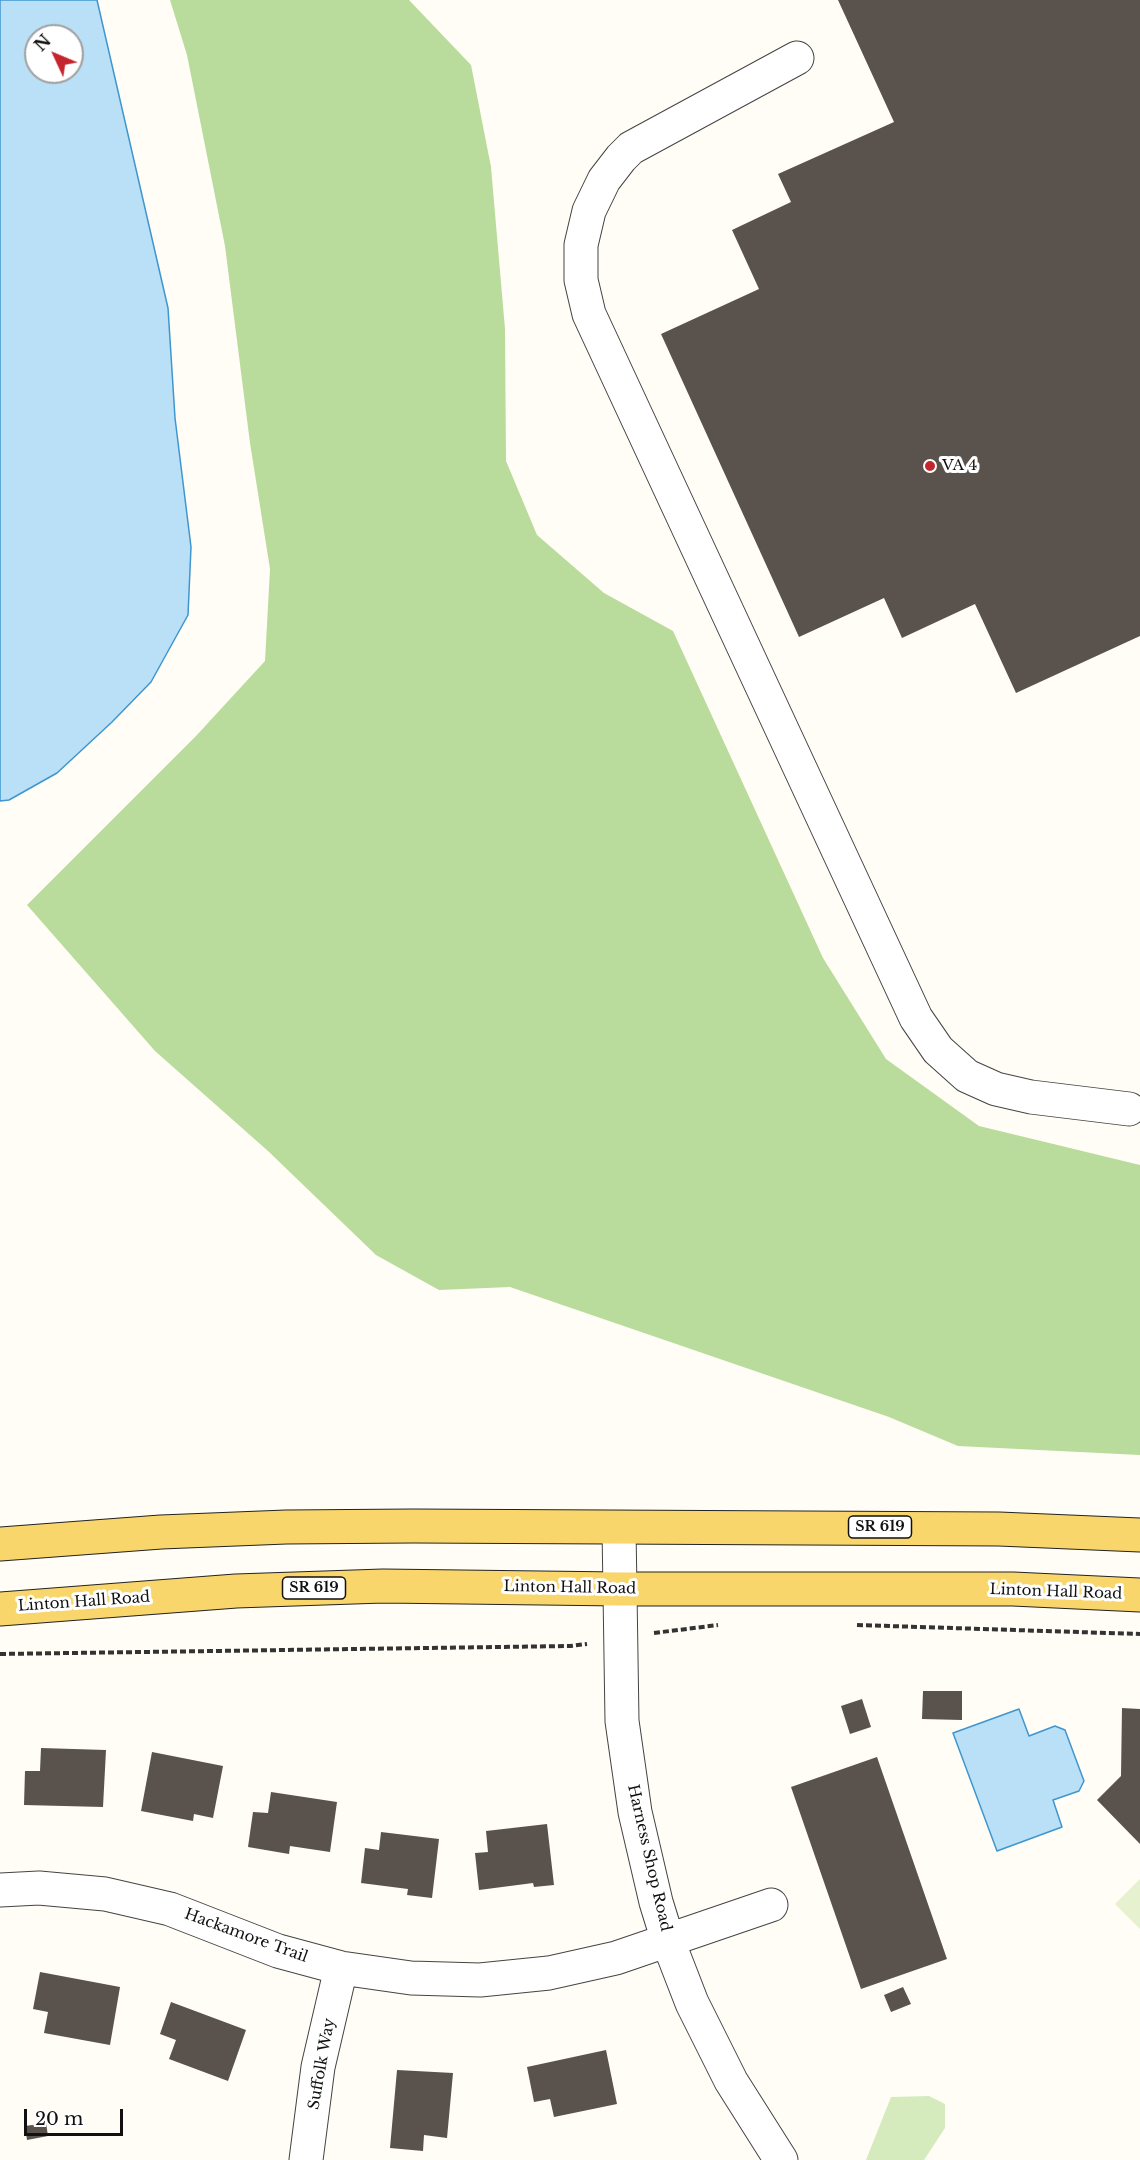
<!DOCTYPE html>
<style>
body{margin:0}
#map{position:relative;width:1140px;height:2160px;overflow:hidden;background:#fffdf5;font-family:"Libre Baskerville",serif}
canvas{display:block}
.north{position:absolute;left:24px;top:24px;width:60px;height:60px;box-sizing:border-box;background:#fff;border:2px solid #a0a0a0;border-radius:50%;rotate:314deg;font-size:16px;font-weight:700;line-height:24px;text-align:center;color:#111}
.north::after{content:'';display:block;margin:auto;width:21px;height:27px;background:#c4262e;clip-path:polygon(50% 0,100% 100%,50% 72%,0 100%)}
.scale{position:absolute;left:24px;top:2109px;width:99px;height:27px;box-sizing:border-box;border:3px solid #111;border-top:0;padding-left:8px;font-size:18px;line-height:21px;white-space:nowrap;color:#111;-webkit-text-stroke:4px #fff;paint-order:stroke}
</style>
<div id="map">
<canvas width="1140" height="2160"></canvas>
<div class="north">N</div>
<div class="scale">20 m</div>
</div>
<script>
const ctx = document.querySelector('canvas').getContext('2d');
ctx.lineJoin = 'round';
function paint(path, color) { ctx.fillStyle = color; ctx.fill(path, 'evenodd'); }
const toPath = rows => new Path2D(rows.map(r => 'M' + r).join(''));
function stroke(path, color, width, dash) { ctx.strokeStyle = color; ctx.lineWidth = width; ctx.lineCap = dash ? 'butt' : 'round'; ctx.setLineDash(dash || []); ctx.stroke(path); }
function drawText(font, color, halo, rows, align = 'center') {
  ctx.font = font + ' "Libre Baskerville",serif'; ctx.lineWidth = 6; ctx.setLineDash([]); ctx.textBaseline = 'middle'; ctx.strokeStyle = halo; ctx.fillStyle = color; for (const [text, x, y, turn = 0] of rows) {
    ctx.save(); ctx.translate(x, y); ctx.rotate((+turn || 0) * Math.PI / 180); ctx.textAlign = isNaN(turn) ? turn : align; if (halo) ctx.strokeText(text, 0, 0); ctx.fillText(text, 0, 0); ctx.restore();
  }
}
paint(toPath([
 [929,2096,945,2104,945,2128,924,2160,866,2160,891,2097]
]), '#d5ebbd');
paint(toPath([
 [170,0,409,0,471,65,491,167,505,329,506,461,537,535,604,593,673,631,823,958,886,1059,979,1126,1140,1165,1140,1455,958,1446,889,1417,510,1287,439,1290,376,1255,268,1151,155,1051,27,905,196,736,265,661,270,569,250,443,225,246,187,55]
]), '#b9dc9c');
paint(toPath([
 [1140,1879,1140,1929,1115,1904]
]), '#e6f2cf');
const water = toPath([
 [0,0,97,0,168,308,175,418,191,547,188,615,151,682,112,722,57,773,9,800,0,801,0,0],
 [36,36,72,36,72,72,36,72,36,36],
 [1019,1709,1029,1736,1055,1726,1065,1730,1084,1781,1079,1791,1053,1800,1062,1827,997,1851,953,1733,1019,1709]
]);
paint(water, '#b9e0f7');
stroke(water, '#3f96cf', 1.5);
paint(toPath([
 [838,0,1140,0,1140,636,1016,693,975,604,902,638,884,598,799,637,661,334,759,289,732,230,791,202,778,174,894,122],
 [923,1691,962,1691,962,1720,922,1719],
 [862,1699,871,1727,850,1734,841,1706],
 [1122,1708,1140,1709,1140,1844,1097,1800,1121,1776],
 [41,1748,106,1750,103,1807,24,1805,25,1771,40,1771],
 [152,1752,223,1766,213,1818,194,1814,193,1821,141,1811],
 [877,1757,947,1959,861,1989,791,1787],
 [271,1792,337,1802,330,1852,290,1846,289,1854,248,1847,253,1812,268,1813],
 [547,1824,554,1885,534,1887,533,1883,479,1890,475,1853,488,1852,486,1831],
 [381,1832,439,1839,432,1898,407,1895,408,1889,361,1883,365,1848,379,1850],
 [40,1972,120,1987,110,2045,44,2033,48,2012,33,2009],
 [903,1987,911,2004,891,2012,884,1995],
 [171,2002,246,2030,228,2081,169,2059,176,2040,160,2034],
 [606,2050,617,2104,554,2117,550,2099,534,2102,527,2067],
 [397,2070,453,2073,447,2138,424,2135,423,2151,390,2148],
 [46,2123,48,2136,27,2140,25,2126]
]), '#5a524d');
const minor = toPath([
 [797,58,631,148,621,158,604,180,589,211,581,245,581,280,589,314,916,1018,938,1050,967,1076,996,1089,1031,1097,1129,1109],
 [619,1528,622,1721,635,1812,656,1902,668,1941,692,2003,731,2081,781,2160],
 [0,1890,39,1888,105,1894,170,1909,278,1951,341,1968,411,1978,480,1980,549,1973,616,1958,771,1905],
 [306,2160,318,2067,341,1968]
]);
const major = toPath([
 [0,1544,161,1532,286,1527,413,1526,999,1529,1140,1535],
 [0,1609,236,1591,383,1586,620,1589,1013,1589,1140,1595]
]);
stroke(minor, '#444', 35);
stroke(major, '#222', 35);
stroke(toPath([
 [857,1625,1140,1634],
 [654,1633,718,1625],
 [0,1654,570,1646,587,1644]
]), '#333', 4, [6, 3]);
stroke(minor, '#fff', 33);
stroke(major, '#f9d66b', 33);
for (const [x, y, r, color] of [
 [930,466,6,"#c4262e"]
]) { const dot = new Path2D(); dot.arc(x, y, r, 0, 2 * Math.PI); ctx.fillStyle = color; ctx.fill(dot); stroke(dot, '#fff', 2); }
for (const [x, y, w] of [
 [880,1527,63],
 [314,1588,63]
]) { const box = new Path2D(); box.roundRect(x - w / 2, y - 11, w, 22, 4.5); ctx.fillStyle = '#fff'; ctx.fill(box); stroke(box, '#111', 1.5); }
drawText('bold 14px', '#111', null, [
 ["SR 619",880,1527],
 ["SR 619",314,1588]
]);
drawText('15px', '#111', '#fff', [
 ["VA 4",942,466]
], 'left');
drawText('15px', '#111', '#fff', [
 ["Linton Hall Road",570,1588,1],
 ["Linton Hall Road",1056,1592,2],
 ["Linton Hall Road",84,1602,-4],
 ["Harness Shop Road",649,1858,77],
 ["Hackamore Trail",246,1936,20],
 ["Suffolk Way",322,2064,-80]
]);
</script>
